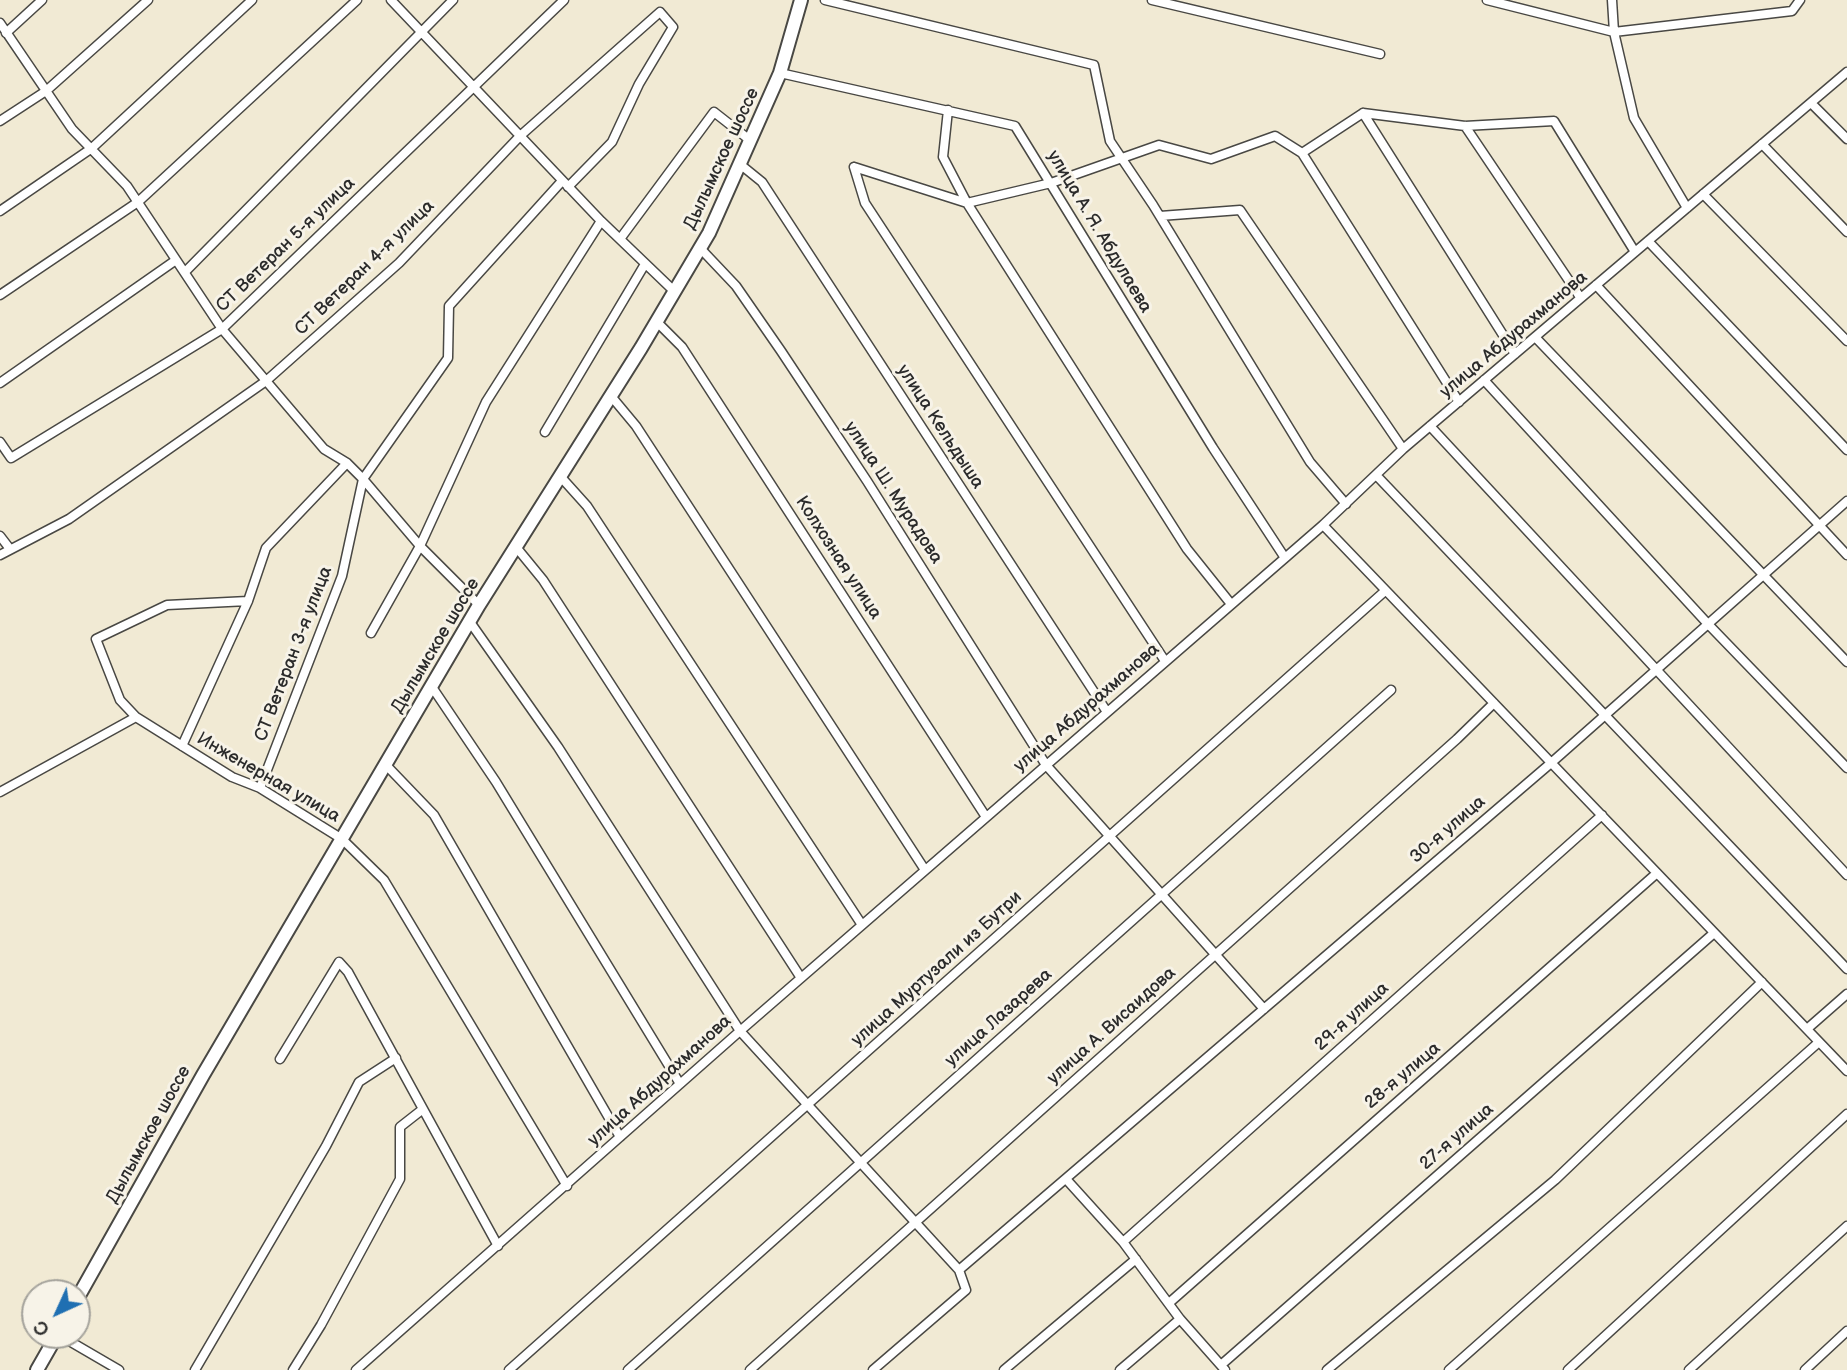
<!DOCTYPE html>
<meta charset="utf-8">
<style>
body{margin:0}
#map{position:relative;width:1847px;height:1370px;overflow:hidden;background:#f1ead4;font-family:"Balsamiq Sans",sans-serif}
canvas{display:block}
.north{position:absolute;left:21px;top:1279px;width:70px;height:70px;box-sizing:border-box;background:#f7f3e8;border:2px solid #a5a39c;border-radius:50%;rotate:225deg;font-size:19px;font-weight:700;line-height:28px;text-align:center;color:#2b2b2b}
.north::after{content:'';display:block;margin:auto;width:24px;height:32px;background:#1f6fb2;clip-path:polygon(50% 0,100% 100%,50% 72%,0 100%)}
</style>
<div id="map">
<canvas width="1847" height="1370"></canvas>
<div class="north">С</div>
</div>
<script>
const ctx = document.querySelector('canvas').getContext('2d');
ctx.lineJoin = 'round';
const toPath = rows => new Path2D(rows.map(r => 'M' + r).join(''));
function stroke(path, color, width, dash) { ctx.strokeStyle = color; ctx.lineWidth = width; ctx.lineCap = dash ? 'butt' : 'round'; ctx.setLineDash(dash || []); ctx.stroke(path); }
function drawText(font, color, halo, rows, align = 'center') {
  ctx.font = font + ' "Balsamiq Sans",sans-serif'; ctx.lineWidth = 6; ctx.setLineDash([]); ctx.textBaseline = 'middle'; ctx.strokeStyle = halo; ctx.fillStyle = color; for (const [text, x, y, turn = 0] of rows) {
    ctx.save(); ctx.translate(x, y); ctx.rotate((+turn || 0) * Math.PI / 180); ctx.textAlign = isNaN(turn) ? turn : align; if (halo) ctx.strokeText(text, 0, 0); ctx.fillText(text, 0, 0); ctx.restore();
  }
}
const street = toPath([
 [391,0,601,221,675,292],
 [825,0,1094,65,1110,141,1153,205,1310,462,1346,504],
 [1152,0,1380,54],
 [1487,0,1614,32,1792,11,1800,0],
 [1612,0,1614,32,1634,118,1687,208],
 [0,23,72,129,127,186,222,329,324,449,347,463,363,479,420,546,479,605],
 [6,33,42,0],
 [780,73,1015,126,1213,448,1285,558],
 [1811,103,1847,139],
 [948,110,943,157,967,203,1187,549,1231,604],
 [1363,113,1515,354],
 [0,121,46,91,148,0],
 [1465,126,1580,297],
 [1762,144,1847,232],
 [1302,153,1459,402],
 [741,165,762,182,1107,712],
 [854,167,967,203,1051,183,1159,145,1211,159,1275,136,1302,153,1363,113,1465,126,1554,121,1635,252],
 [854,167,865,203,1165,661],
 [1703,194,1847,341],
 [0,211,92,148,252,0],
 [1160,216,1240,210,1403,449],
 [620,239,714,112,751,141],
 [1648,241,1847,450],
 [700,248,736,286,781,351,867,481,1046,765,1264,1009],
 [185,272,453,0],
 [1596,285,1847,555],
 [0,295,138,202,357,0],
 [657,322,682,347,986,817],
 [1535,337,1847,662],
 [1484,380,1707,623,1847,768],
 [0,383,176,260],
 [611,396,636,426,925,870],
 [1430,426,1847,875],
 [545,432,645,264],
 [0,442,11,458,222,329,564,0],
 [1376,475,1847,969],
 [560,476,587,506,862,925],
 [1323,525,1847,1071],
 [0,536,10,549],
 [516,547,543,580,801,978],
 [0,555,69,519,266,381,399,263,520,136,660,12,673,27,639,84,612,142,568,187],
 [470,622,558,747,740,1031,959,1270],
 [371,633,420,546,486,402,601,221],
 [432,687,496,782,680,1084],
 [136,717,120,700,96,639,167,605,248,601],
 [182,746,248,601,266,548,347,463],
 [386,765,434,815,620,1137],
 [260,788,342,576,363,479,448,358,449,306,562,181],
 [0,792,136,717,232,777,260,788,342,839,384,880,567,1186],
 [1807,1029,1847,994],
 [280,1059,339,962,348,972,498,1246],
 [1066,1179,1123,1242,1180,1319,1225,1370],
 [1123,1242,1602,815],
 [1169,1303,1657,873],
 [59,1335,119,1370],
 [1221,1365,1714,933],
 [195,1370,326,1146,359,1082,396,1058],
 [293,1370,321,1325,400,1179,400,1127,423,1109],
 [356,1370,740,1031,1323,525,1403,449,1847,72],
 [509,1370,1385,591],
 [628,1370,1391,690],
 [750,1370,1457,739,1494,703],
 [873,1370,966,1290,959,1270,1551,763,1847,501],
 [1004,1370,1136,1259],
 [1120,1370,1180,1319],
 [1327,1370,1555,1180,1762,982],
 [1449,1370,1819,1042],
 [1568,1370,1847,1114],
 [1689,1370,1847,1226],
 [1805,1370,1847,1331]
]);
const secondary = toPath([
 [77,1299,203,1075,479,605,641,348,709,233,780,73,801,0],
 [37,1370,57,1335]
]);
stroke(street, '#494844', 11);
stroke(secondary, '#494844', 16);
stroke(street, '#fff', 8);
stroke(secondary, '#fff', 12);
drawText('18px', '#2b2b2b', '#f7f3e8', [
 ["Дылымское шоссе",722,159,-65],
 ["улица А. Я. Абдулаева",1099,232,59],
 ["СТ Ветеран 5-я улица",286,245,-44],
 ["СТ Ветеран 4-я улица",365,268,-44],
 ["улица Абдурахманова",1514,335,-40],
 ["улица Кельдыша",940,427,57],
 ["улица Ш. Мурадова",893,493,57],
 ["Колхозная улица",838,558,57],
 ["Дылымское шоссе",436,646,-59],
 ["СТ Ветеран 3-я улица",294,654,-69],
 ["улица Абдурахманова",1087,708,-41],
 ["Инженерная улица",268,778,30],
 ["30-я улица",1448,830,-41],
 ["улица Муртузали из Бутри",937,969,-42],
 ["29-я улица",1352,1017,-42],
 ["улица Лазарева",999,1018,-42],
 ["улица А. Висаидова",1112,1026,-42],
 ["28-я улица",1403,1076,-40],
 ["улица Абдурахманова",660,1081,-42],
 ["Дылымское шоссе",149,1135,-61],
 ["27-я улица",1457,1137,-41]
]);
</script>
